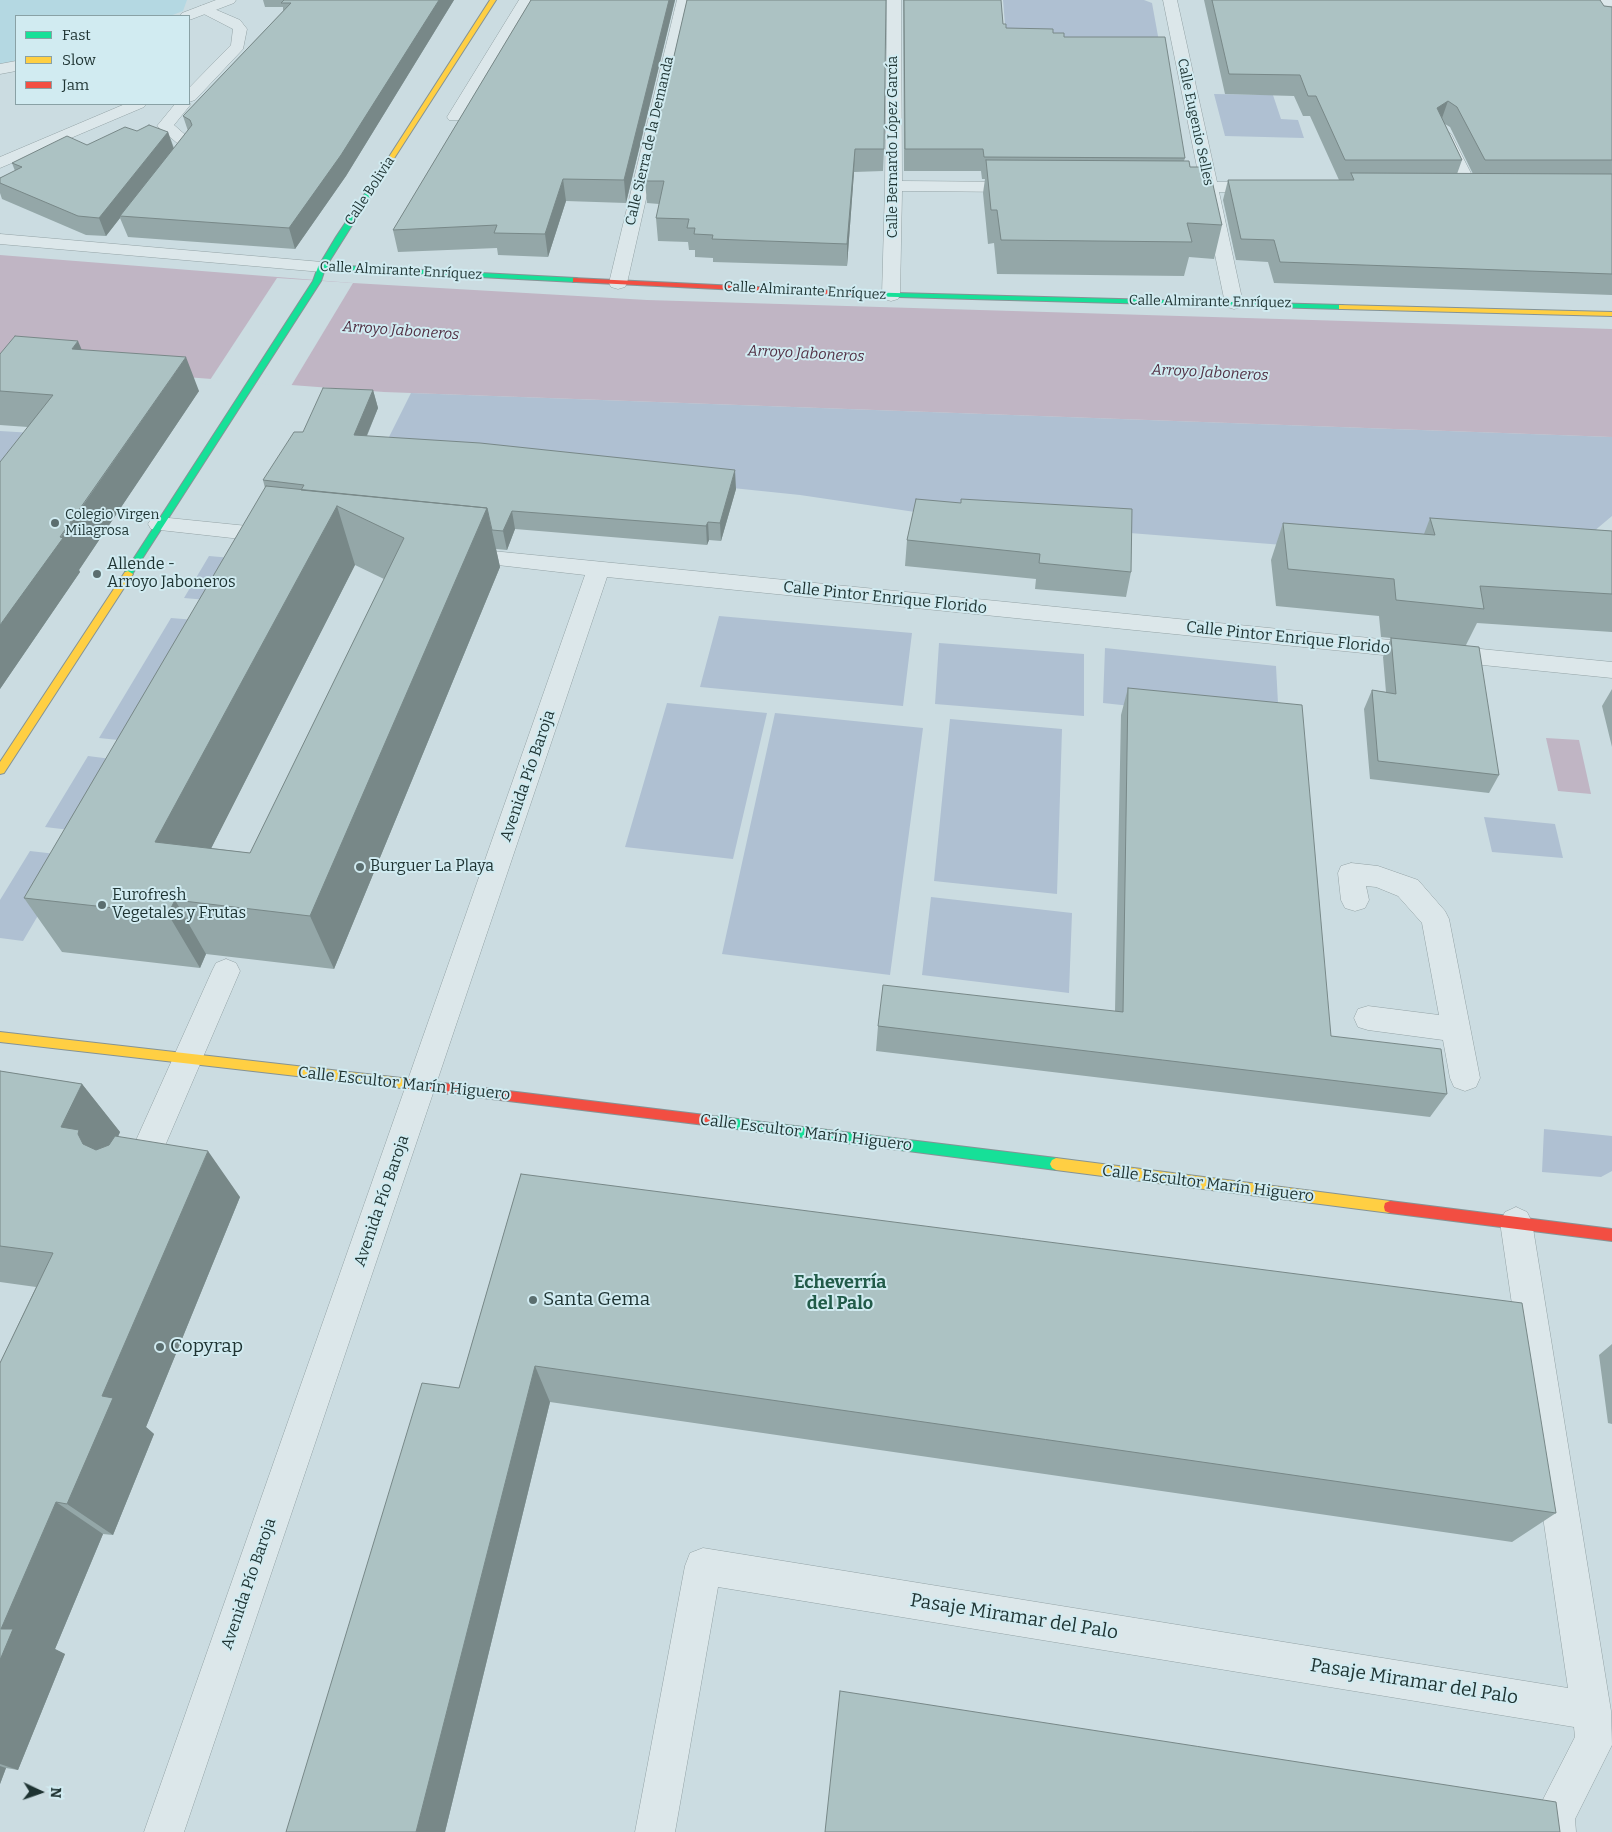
<!DOCTYPE html>
<meta charset="utf-8">
<style>
body{margin:0}
#map{position:relative;width:1612px;height:1832px;overflow:hidden;background:#cbdce1;font-family:Bitter,serif}
canvas{display:block}
.legend{position:absolute;left:15px;top:15px;width:175px;height:90px;box-sizing:border-box;background:#d1ebf1;border:1px solid #89a1a5;margin:0;padding:6px 9px;list-style:none;font-size:15px;color:#1e3332}
.legend li{display:flex;align-items:center;gap:10px;height:25px}
.legend b{width:25px;border:1px solid #89a1a5}
.north{position:absolute;left:15px;top:1767px;width:50px;height:50px;-webkit-text-stroke:4px #d1ebf1;paint-order:stroke;rotate:93deg;font-size:14px;font-weight:700;line-height:20px;text-align:center;color:#1e3332}
.north::after{content:'';display:block;margin:auto;width:18px;height:22px;background:#1e3332;clip-path:polygon(50% 0,100% 100%,50% 72%,0 100%)}
</style>
<div id="map">
<canvas width="1612" height="1832"></canvas>
<ul class="legend">
<li><b style="height:6px;background:#16e098"></b>Fast</li>
<li><b style="height:6px;background:#ffcf43"></b>Slow</li>
<li><b style="height:6px;background:#f24e42"></b>Jam</li>
</ul>
<div class="north">N</div>
</div>
<script>
const ctx = document.querySelector('canvas').getContext('2d');
ctx.lineJoin = 'round';
function paint(path, color) { ctx.fillStyle = color; ctx.fill(path, 'evenodd'); }
const toPath = rows => new Path2D(rows.map(r => 'M' + r).join(''));
function stroke(path, color, width, dash) { ctx.strokeStyle = color; ctx.lineWidth = width; ctx.lineCap = dash ? 'butt' : 'round'; ctx.setLineDash(dash || []); ctx.stroke(path); }
function drawText(font, color, halo, rows, align = 'center') {
  ctx.font = font + ' Bitter,serif'; ctx.lineWidth = 4; ctx.setLineDash([]); ctx.textBaseline = 'middle'; ctx.strokeStyle = halo; ctx.fillStyle = color; for (const [text, x, y, turn = 0] of rows) {
    ctx.save(); ctx.translate(x, y); ctx.rotate((+turn || 0) * Math.PI / 180); ctx.textAlign = isNaN(turn) ? turn : align; if (halo) ctx.strokeText(text, 0, 0); ctx.fillText(text, 0, 0); ctx.restore();
  }
}
paint(toPath([
 [1003,0,1144,0,1152,3,1160,47,1007,49],
 [1214,94,1273,95,1281,119,1298,120,1304,138,1225,136],
 [411,393,1612,437,1612,516,1593,532,1296,546,976,521,800,495,665,481,388,439],
 [0,431,33,433,0,464],
 [209,556,243,559,219,601,184,598],
 [719,616,912,633,903,706,700,687],
 [171,618,208,621,138,742,99,738],
 [939,643,1084,654,1084,716,935,704],
 [1105,648,1276,666,1279,722,1103,703],
 [667,703,767,713,733,859,625,847],
 [775,713,923,728,890,975,722,954],
 [950,719,1062,729,1057,894,934,881],
 [88,756,127,761,87,832,45,827],
 [1484,817,1555,824,1563,858,1492,852],
 [30,851,73,856,23,941,0,938,0,900],
 [931,897,1072,913,1069,993,922,975],
 [1544,1129,1612,1136,1612,1171,1601,1177,1542,1172]
]), '#afc0d2');
paint(toPath([
 [0,0,187,0,183,11,170,16,16,16,16,61,0,64]
]), '#b4d8e2');
paint(toPath([
 [0,255,353,283,647,300,1612,329,1612,437,384,392,0,363],
 [1546,738,1579,740,1591,794,1558,791]
]), '#c0b5c4');
paint(toPath([
 [277,278,353,283,291,386,210,380]
]), '#cbdce1');
const lane = toPath([
 [519,0,533,0,461,120,449,120,447,117,519,0],
 [205,5,240,20,247,29,243,49,195,100,189,102,191,104,174,125,197,145,195,148,189,150,183,148,157,126,175,104,189,104,189,88,231,45,233,29,200,12,198,9,200,6,205,5],
 [125,104,146,104,144,107,0,168,0,157,125,104],
 [1443,129,1451,134,1478,187,1475,191,1469,192,1463,191,1460,187,1435,134,1443,129],
 [1351,863,1378,866,1418,880,1445,911,1449,919,1480,1078,1476,1087,1465,1091,1454,1087,1450,1078,1443,1040,1368,1030,1358,1027,1354,1018,1358,1009,1368,1006,1439,1015,1422,923,1398,896,1376,887,1366,886,1369,900,1365,908,1355,911,1345,908,1341,900,1338,873,1341,866,1351,863],
 [226,959,236,963,240,971,152,1176,147,1186,136,1190,125,1186,120,1176,212,971,216,963,226,959]
]);
const street = toPath([
 [216,0,236,0,234,3,192,19,189,20,189,16,180,16,182,13,216,0],
 [677,0,691,0,627,283,625,287,618,289,611,287,609,283,677,0],
 [887,0,901,0,902,181,1021,182,1027,183,1030,187,1027,191,1021,192,902,191,900,295,898,299,891,301,884,299,882,295,885,186,887,0],
 [1163,0,1177,0,1217,182,1263,182,1269,183,1272,187,1269,191,1263,192,1219,192,1243,303,1241,307,1234,309,1227,307,1225,303,1202,192,1176,192,1170,191,1167,187,1170,183,1176,182,1200,182,1163,0],
 [1532,0,1612,0,1612,6,1539,4,1532,0],
 [16,61,16,71,0,74,0,64,16,61],
 [0,234,322,262,328,263,331,267,328,271,322,272,0,244,0,234],
 [159,517,277,529,285,531,288,536,285,541,277,543,151,529,148,524,151,519,159,517],
 [462,548,1612,662,1612,678,607,577,184,1832,144,1832,585,575,454,560,451,555,454,550,462,548],
 [1516,1207,1527,1212,1532,1222,1611,1711,1612,1745,1575,1819,1576,1832,1536,1832,1534,1817,1575,1737,1574,1727,718,1587,675,1832,635,1832,685,1566,690,1553,703,1548,1568,1688,1500,1222,1505,1212,1516,1207]
]);
const fast = toPath([
 [390,158,393,160,327,265,576,278,580,280,576,282,325,269,321,281,131,576,125,576,125,572,313,281,318,267,336,237,387,160,390,158],
 [858,292,1342,305,1346,307,1342,309,861,296,858,296,858,292],
 [705,1115,1056,1158,1060,1160,1062,1164,1060,1168,1056,1170,705,1125,701,1124,699,1120,701,1116,705,1115]
]);
const slow = toPath([
 [490,0,496,0,393,160,388,161,387,160,490,0],
 [1339,305,1612,312,1612,316,1342,309,1339,309,1339,305],
 [128,571,133,574,4,773,0,774,0,762,125,572,128,571],
 [0,1032,410,1079,414,1080,416,1084,414,1088,410,1089,0,1042,0,1032],
 [1056,1158,1390,1201,1395,1203,1396,1207,1395,1211,1390,1213,1056,1170,1052,1168,1050,1164,1052,1160,1056,1158]
]);
const jam = toPath([
 [573,278,861,292,865,294,861,296,576,282,573,282,573,278],
 [410,1079,705,1115,709,1116,711,1120,709,1124,705,1125,410,1089,406,1088,404,1084,406,1080,410,1079],
 [1390,1201,1612,1229,1612,1241,1390,1213,1385,1211,1384,1207,1385,1203,1390,1201]
]);
stroke(lane, '#94a3a6', 1);
stroke(street, '#94a3a6', 1);
stroke(fast, '#859395', 2);
stroke(slow, '#859395', 2);
stroke(jam, '#859395', 2);
paint(lane, '#dce7ea');
paint(street, '#dce7ea');
paint(fast, '#16e098');
paint(slow, '#ffcf43');
paint(jam, '#f24e42');
paint(toPath([
 [263,0,454,0,346,176,295,249,128,237,120,218,106,236,86,235,2,199,0,193,0,178,15,171,12,163,87,145,137,131,168,132,174,148,188,131,183,116,283,11,283,7,265,7],
 [531,0,675,0,626,203,566,201,548,257,498,255,497,248,398,252,393,230],
 [687,0,884,149,883,171,854,172,847,266,713,262,713,258,695,257,695,250,689,250,688,242,658,241,656,218,659,204,647,203,645,181],
 [903,0,1001,0,1003,24,1006,28,1053,33,1064,37,1185,158,1184,161,1190,167,1222,225,1214,259,1189,257,1184,276,997,274,994,243,988,244,983,193,985,179,982,179,981,171,904,171],
 [1204,0,1600,0,1604,6,1612,7,1612,295,1274,283,1268,262,1236,260,1223,200,1228,180,1339,180,1310,116,1303,116,1294,96,1225,94],
 [1445,124,1450,127,1473,174,1457,174,1462,160],
 [82,350,199,391,79,570,80,572,0,689,28,427,0,425,0,354],
 [373,390,378,408,367,436,736,489,721,541,709,540,707,545,515,529,507,550,496,549,500,567,334,969,206,954,200,968,62,952,24,898,265,488,263,480,303,432],
 [355,565,384,579,250,853,211,848],
 [916,499,1131,572,1126,597,1035,589,1036,579,905,566,907,540],
 [1430,518,1612,531,1612,632,1477,623,1466,645,1499,775,1489,793,1370,779,1364,709,1372,690,1386,692,1383,657,1391,638,1381,637,1379,616,1276,606,1271,560,1283,523,1424,534],
 [1128,688,1331,1036,1447,1094,1430,1117,876,1051,878,1026,1115,1011,1121,715],
 [1612,689,1612,747,1602,706],
 [0,1071,82,1084,120,1132,118,1137,240,1197,146,1427,154,1434,113,1535,103,1534,55,1649,65,1654,18,1770,6,1768,0,1784,0,1363,36,1287,0,1282],
 [521,1174,1556,1513,1512,1542,550,1402,445,1832,286,1832,459,1388],
 [1612,1344,1612,1424,1608,1423,1599,1355]
]), '#94a7a8');
paint(toPath([
 [439,0,454,0,346,176,295,249,289,228],
 [669,0,675,0,626,203,624,180],
 [1448,101,1441,121,1437,108],
 [168,132,174,150,120,216,120,218,106,236,99,218],
 [855,149,854,172,847,266,847,244],
 [563,179,566,201,548,257,545,234],
 [78,341,93,376,72,349],
 [186,357,199,391,79,570,80,572,0,689,0,625],
 [373,390,378,408,359,454,354,435],
 [735,470,736,489,721,541,720,523],
 [337,506,355,565,186,898,155,842],
 [487,508,500,567,334,969,310,916],
 [512,511,515,529,507,550,503,531],
 [708,522,709,540,707,545,706,526],
 [175,900,206,954,200,968,168,914],
 [82,1084,120,1132,106,1163,61,1127],
 [208,1151,240,1197,146,1427,154,1434,113,1535,67,1504,102,1396],
 [535,1366,550,1402,445,1832,416,1832],
 [56,1502,103,1534,55,1649,65,1654,18,1770,0,1764,0,1660,1,1629],
 [0,1766,6,1768,0,1784]
]), '#788888');
const building = toPath([
 [284,0,439,0,341,155,289,228,120,216,192,125,190,120,183,116,291,3,281,3,284,0],
 [531,0,669,0,624,180,563,179,545,234,494,233,497,225,393,230,531,0],
 [687,0,886,0,884,149,855,149,847,244,712,239,713,235,694,234,695,228,687,228,689,219,656,218,664,181,645,181,687,0],
 [904,0,1001,0,1003,24,1006,24,1006,28,1053,29,1053,33,1064,33,1064,37,1165,37,1185,158,984,157,983,149,905,149,904,0],
 [1212,0,1600,0,1604,6,1612,7,1612,160,1485,160,1457,107,1448,101,1437,108,1462,160,1345,160,1316,96,1308,96,1300,75,1229,74,1212,0],
 [149,125,168,132,99,218,78,216,0,183,0,178,22,167,12,163,67,136,87,145,125,127,137,131,149,125],
 [986,160,1189,161,1190,167,1209,167,1222,225,1187,223,1192,242,1001,240,997,210,991,210,986,160],
 [1351,173,1612,174,1612,274,1280,262,1274,240,1241,239,1228,180,1354,180,1351,173],
 [15,336,78,341,72,349,186,357,60,537,63,538,0,625,0,462,53,395,0,391,0,354,15,336],
 [323,388,373,390,354,435,480,443,735,470,720,523,708,522,706,526,512,511,503,531,492,530,487,508,301,490,304,485,263,480,294,432,303,432,323,388],
 [266,486,487,508,310,916,175,900,168,914,24,898,266,486],
 [337,506,404,538,250,853,155,842,337,506],
 [916,499,961,503,961,499,1132,509,1131,572,1039,563,1040,554,907,540,916,499],
 [1430,518,1612,531,1612,594,1480,586,1484,609,1396,600,1394,579,1288,569,1283,523,1435,535,1430,518],
 [1391,638,1479,647,1499,775,1378,761,1372,690,1396,694,1391,638],
 [1128,688,1302,705,1331,1036,1441,1049,1447,1094,878,1026,883,985,1123,1012,1128,688],
 [0,1071,82,1084,61,1127,79,1130,78,1134,83,1144,96,1150,109,1145,115,1136,208,1151,102,1396,113,1398,67,1504,56,1502,1,1629,13,1629,0,1660,0,1363,53,1253,0,1246,0,1071],
 [521,1174,1522,1303,1556,1513,535,1366,416,1832,286,1832,422,1383,459,1388,521,1174],
 [840,1691,1556,1802,1560,1832,825,1832,840,1691]
]);
paint(building, '#acc2c3');
stroke(building, '#788888', 1);
for (const [x, y, r, color] of [
 [55,523,5,"#5b6e6f"],
 [97,574,5,"#5b6e6f"],
 [360,867,5,"#5b6e6f"],
 [102,905,5,"#5b6e6f"],
 [533,1300,5,"#5b6e6f"],
 [160,1347,5,"#5b6e6f"]
]) { const dot = new Path2D(); dot.arc(x, y, r, 0, 2 * Math.PI); ctx.fillStyle = color; ctx.fill(dot); stroke(dot, '#d1ebf1', 2); }
drawText('14px', '#1e3332', '#d1ebf1', [
 ["Calle Eugenio Selles",1195,122,78],
 ["Calle Sierra de la Demanda",650,141,-77],
 ["Calle Bernardo López García",893,147,-90],
 ["Calle Bolivia",370,191,-57],
 ["Calle Almirante Enríquez",401,271,3],
 ["Calle Almirante Enríquez",805,291,3],
 ["Calle Almirante Enríquez",1210,302,1]
]);
drawText('14px', '#1e3332', '#d1ebf1', [
 ["Colegio Virgen",65,515],
 ["Milagrosa",65,531]
], 'left');
drawText('italic 15px', '#512f43', '#d1ebf1', [
 ["Arroyo Jaboneros",401,331,4],
 ["Arroyo Jaboneros",806,354,3],
 ["Arroyo Jaboneros",1210,373,3]
]);
drawText('16px', '#1e3332', '#d1ebf1', [
 ["Allende -",107,565],
 ["Arroyo Jaboneros",107,583],
 ["Burguer La Playa",370,867],
 ["Eurofresh",112,896],
 ["Vegetales y Frutas",112,914]
], 'left');
drawText('16px', '#1e3332', '#d1ebf1', [
 ["Calle Pintor Enrique Florido",885,598,6],
 ["Calle Pintor Enrique Florido",1288,638,6],
 ["Avenida Pío Baroja",528,776,-71],
 ["Calle Escultor Marín Higuero",404,1084,6],
 ["Calle Escultor Marín Higuero",806,1133,7],
 ["Calle Escultor Marín Higuero",1208,1184,7],
 ["Avenida Pío Baroja",382,1201,-71],
 ["Avenida Pío Baroja",249,1584,-71]
]);
drawText('bold 18px', '#225b49', '#d1ebf1', [
 ["Echeverría",840,1283],
 ["del Palo",840,1304]
]);
drawText('19px', '#1e3332', '#d1ebf1', [
 ["Santa Gema",543,1300],
 ["Copyrap",170,1347]
], 'left');
drawText('19px', '#1e3332', '#d1ebf1', [
 ["Pasaje Miramar del Palo",1014,1617,9],
 ["Pasaje Miramar del Palo",1414,1682,9]
]);
</script>
